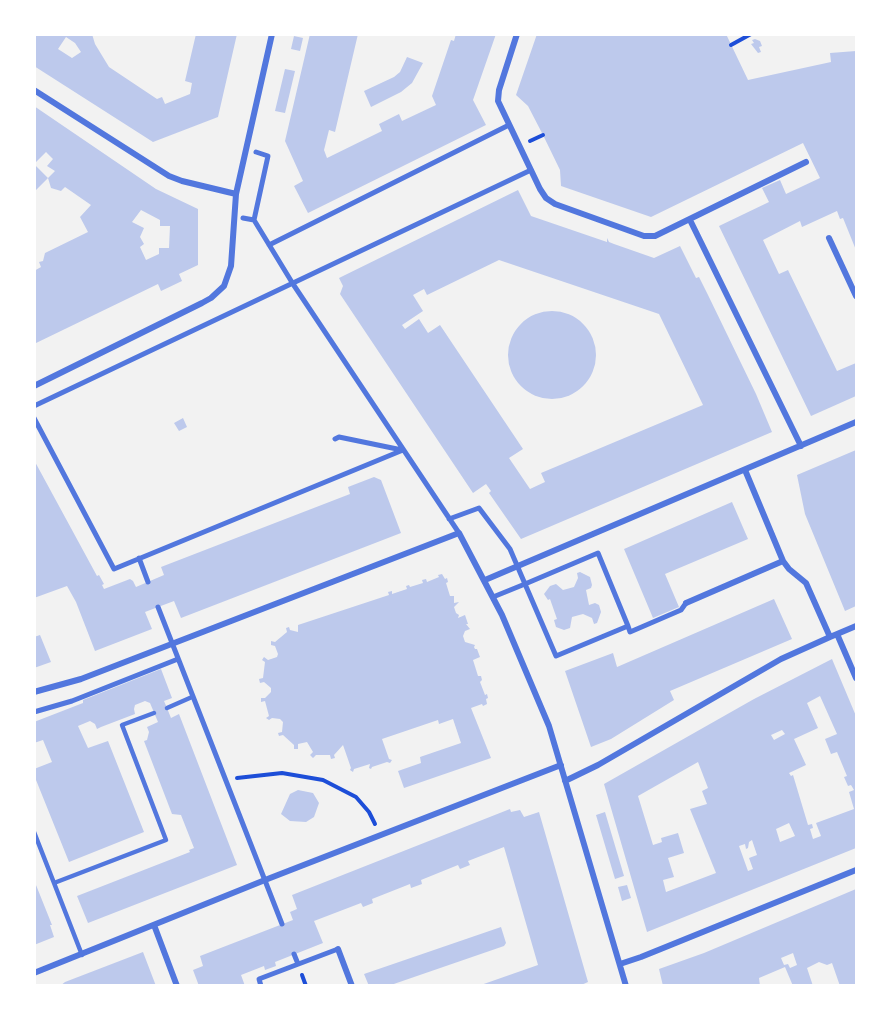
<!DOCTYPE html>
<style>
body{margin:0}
#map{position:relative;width:891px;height:1020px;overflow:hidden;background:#f2f2f2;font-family:Inter,sans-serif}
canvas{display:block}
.frame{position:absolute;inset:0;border:36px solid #fff;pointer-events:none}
</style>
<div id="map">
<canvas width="891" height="1020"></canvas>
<div class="frame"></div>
</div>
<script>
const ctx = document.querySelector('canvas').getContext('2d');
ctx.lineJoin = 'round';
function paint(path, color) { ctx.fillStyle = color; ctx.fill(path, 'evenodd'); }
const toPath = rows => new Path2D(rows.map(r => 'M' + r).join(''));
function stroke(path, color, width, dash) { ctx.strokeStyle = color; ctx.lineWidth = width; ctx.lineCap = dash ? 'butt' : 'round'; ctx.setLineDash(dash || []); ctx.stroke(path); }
paint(toPath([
 [34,34,92,34,95,44,109,67,157,99,162,97,165,104,190,94,192,83,185,81,196,34,237,34,218,117,153,142,34,66],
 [66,37,75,43,81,52,72,58,58,49],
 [310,34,358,34,335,132,329,130,324,150,327,158,382,131,379,124,399,114,402,121,436,105,432,96,451,40,454,41,456,34,496,34,473,100,486,125,308,213,294,186,303,181,285,141],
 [537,34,726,34,748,80,831,62,830,53,856,51,856,250,843,218,840,219,837,211,802,227,800,221,763,240,779,274,788,270,837,371,856,363,856,396,811,416,719,226,769,202,762,188,780,180,786,194,820,178,803,143,651,217,561,186,560,170,543,135,528,106,516,95],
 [294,36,303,38,300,51,291,49],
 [755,39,760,41,762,46,759,47,761,52,758,53,751,44,754,43,752,40],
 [407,57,423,63,412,83,401,92,371,107,364,91,394,77,400,72],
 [285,69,295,71,285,113,275,111],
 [34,106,156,189,198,209,198,265,179,274,182,281,161,291,158,284,34,344,34,271,41,267,39,262,43,261,45,253,88,232,80,217,91,205,65,187,61,191,51,188,48,178,55,171,47,166,53,159,46,152,34,164],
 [141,210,160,220,160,226,170,226,169,248,159,248,159,254,146,260,140,247,144,244,140,237,144,228,132,222],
 [34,164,48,178,34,192],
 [518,190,531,216,607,242,607,238,609,242,614,244,654,258,680,246,696,278,699,277,708,295,756,394,772,432,521,539,489,493,491,491,486,484,473,493,340,294,343,286,339,278],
 [499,260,659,314,703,405,541,473,545,482,530,489,509,458,523,449,440,325,428,333,419,319,405,329,402,325,423,311,413,295,424,289,427,295],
 '508 355a44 44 0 1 1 88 0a44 44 0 1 1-88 0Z',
 [183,418,187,427,179,431,174,423],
 [856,450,856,606,845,611,805,514,797,475],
 [34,460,97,576,99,575,104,584,102,585,104,589,130,579,133,581,136,587,164,575,161,567,350,494,348,487,374,477,381,480,401,533,181,618,174,601,145,612,152,629,95,651,76,602,67,586,34,598],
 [732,502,748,539,665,574,679,607,653,618,624,549],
 [580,572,590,577,592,585,591,588,586,590,589,605,595,603,599,605,601,612,597,623,594,624,592,618,583,614,572,617,570,628,564,630,556,627,554,620,557,619,550,599,548,600,544,594,550,586,556,584,563,590,574,587,578,578,577,573],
 [442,574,445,579,447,578,448,582,446,583,450,596,454,596,454,603,459,602,454,607,456,613,459,615,458,618,465,615,468,624,466,624,470,629,465,631,463,636,465,642,475,645,474,647,475,649,477,649,480,657,473,660,478,676,481,676,482,680,480,682,485,695,487,694,488,698,486,699,487,704,483,706,482,704,471,708,491,758,404,788,398,771,421,763,420,757,461,743,453,719,439,724,438,720,382,739,389,759,392,760,390,763,387,762,372,767,371,769,369,768,370,764,354,769,353,772,350,770,351,768,343,745,334,755,335,758,331,759,330,755,316,755,313,758,310,755,313,752,307,742,298,744,298,749,294,749,294,745,283,735,279,736,278,733,282,732,283,722,280,719,272,718,269,720,266,718,269,716,265,701,261,702,261,698,265,698,271,692,271,688,264,682,260,683,259,679,263,678,265,662,262,660,264,657,268,660,277,657,278,654,275,646,271,645,271,641,275,642,287,632,286,628,289,627,290,630,298,632,298,625,389,595,388,592,392,591,392,594,407,589,406,586,409,585,410,587,423,583,422,580,426,579,427,582,439,577,438,575],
 [774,599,792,639,670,691,674,700,611,739,591,747,565,671,613,653,617,667],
 [40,635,51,662,34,668,34,637],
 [832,659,856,716,856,839,855,839,856,848,647,932,604,784,754,699],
 [820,696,837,734,825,739,831,754,837,752,847,776,844,777,848,786,851,785,854,790,849,792,854,809,816,823,821,836,813,839,810,829,813,828,812,824,808,825,793,775,791,776,789,773,806,765,794,739,818,728,807,703],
 [782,730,785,734,774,740,771,735],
 [698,762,708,788,702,791,707,804,690,809,716,873,666,892,663,880,674,877,668,858,684,853,678,833,661,838,662,842,653,845,638,796],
 [789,823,795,836,780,842,776,829],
 [752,840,757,855,749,858,753,869,748,871,739,846,745,844,746,849,748,848,749,842],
 [161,669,172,698,164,701,167,708,171,718,179,714,237,865,88,923,77,896,190,852,189,850,194,848,181,815,172,814,144,741,147,740,149,732,147,727,158,722,150,703,145,701,135,705,134,709,135,714,101,727,97,729,95,724,90,721,78,726,88,748,108,741,144,832,69,862,34,775,34,769,52,762,43,740,34,743,34,722,83,703,83,700],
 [298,790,313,793,319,803,314,817,306,822,290,821,281,814,290,794],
 [510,809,511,812,520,810,524,817,539,812,588,982,579,986,478,986,538,965,504,847,468,861,470,865,460,869,458,865,421,880,422,884,411,888,410,884,372,899,373,903,363,907,361,903,314,921,323,943,275,962,276,966,265,970,264,966,241,975,245,986,199,986,193,970,203,966,200,956,293,920,290,912,297,909,292,895],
 [605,812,624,876,615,879,596,815],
 [34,880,52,925,50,925,54,937,34,945],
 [627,885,631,898,622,901,618,887],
 [856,889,856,986,840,986,832,963,827,965,819,962,807,968,813,986,793,986,785,967,759,978,760,986,663,986,659,969,704,953],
 [793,953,797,965,790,968,788,964,784,965,781,958],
 [501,927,506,943,504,946,388,986,369,986,364,974],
 [143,952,156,986,60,986,65,982]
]), '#bdc9ec');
stroke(toPath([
 [814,34,825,34],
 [731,45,751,34],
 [530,141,543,135],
 [237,778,282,773,323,780,356,797,369,812,375,824],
 [302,975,306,986]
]), '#1d4ed8', 4);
stroke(toPath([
 [167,708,192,697],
 [34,832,54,883],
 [82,955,54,883,166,840,122,725,154,713]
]), '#5277de', 4.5);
stroke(toPath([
 [243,218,254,220,293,284,459,533],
 [254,220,268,156,256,152],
 [269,245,509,125],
 [34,406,531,170],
 [34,418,114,569,403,450],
 [335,439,339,437,402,450],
 [449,519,479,508,510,549,525,584,493,597],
 [139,558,148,582],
 [158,607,282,924],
 [628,626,556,656,525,584,598,553,628,626,630,632,681,610,686,603],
 [34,712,72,701,178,659],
 [294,954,298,964],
 [261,986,259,979,338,949]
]), '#5277de', 5);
stroke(toPath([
 [517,34,499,90,498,101,540,189,546,198,555,204,644,236,655,236,806,162],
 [34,90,169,176,182,181,236,194],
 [690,220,801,446],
 [829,238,856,296],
 [34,386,202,303,211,298,224,286,231,266,236,194,272,34],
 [745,470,783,561,789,569,806,583,830,637,856,626],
 [485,580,856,422],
 [686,603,783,561],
 [837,634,856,678],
 [34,692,81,679,459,533,502,615,549,726,626,986],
 [565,781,598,765,781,659,830,637],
 [154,925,177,986],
 [338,949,352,986],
 [620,964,641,957,856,870],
 [34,973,265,880,561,765]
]), '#5277de', 6);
</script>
